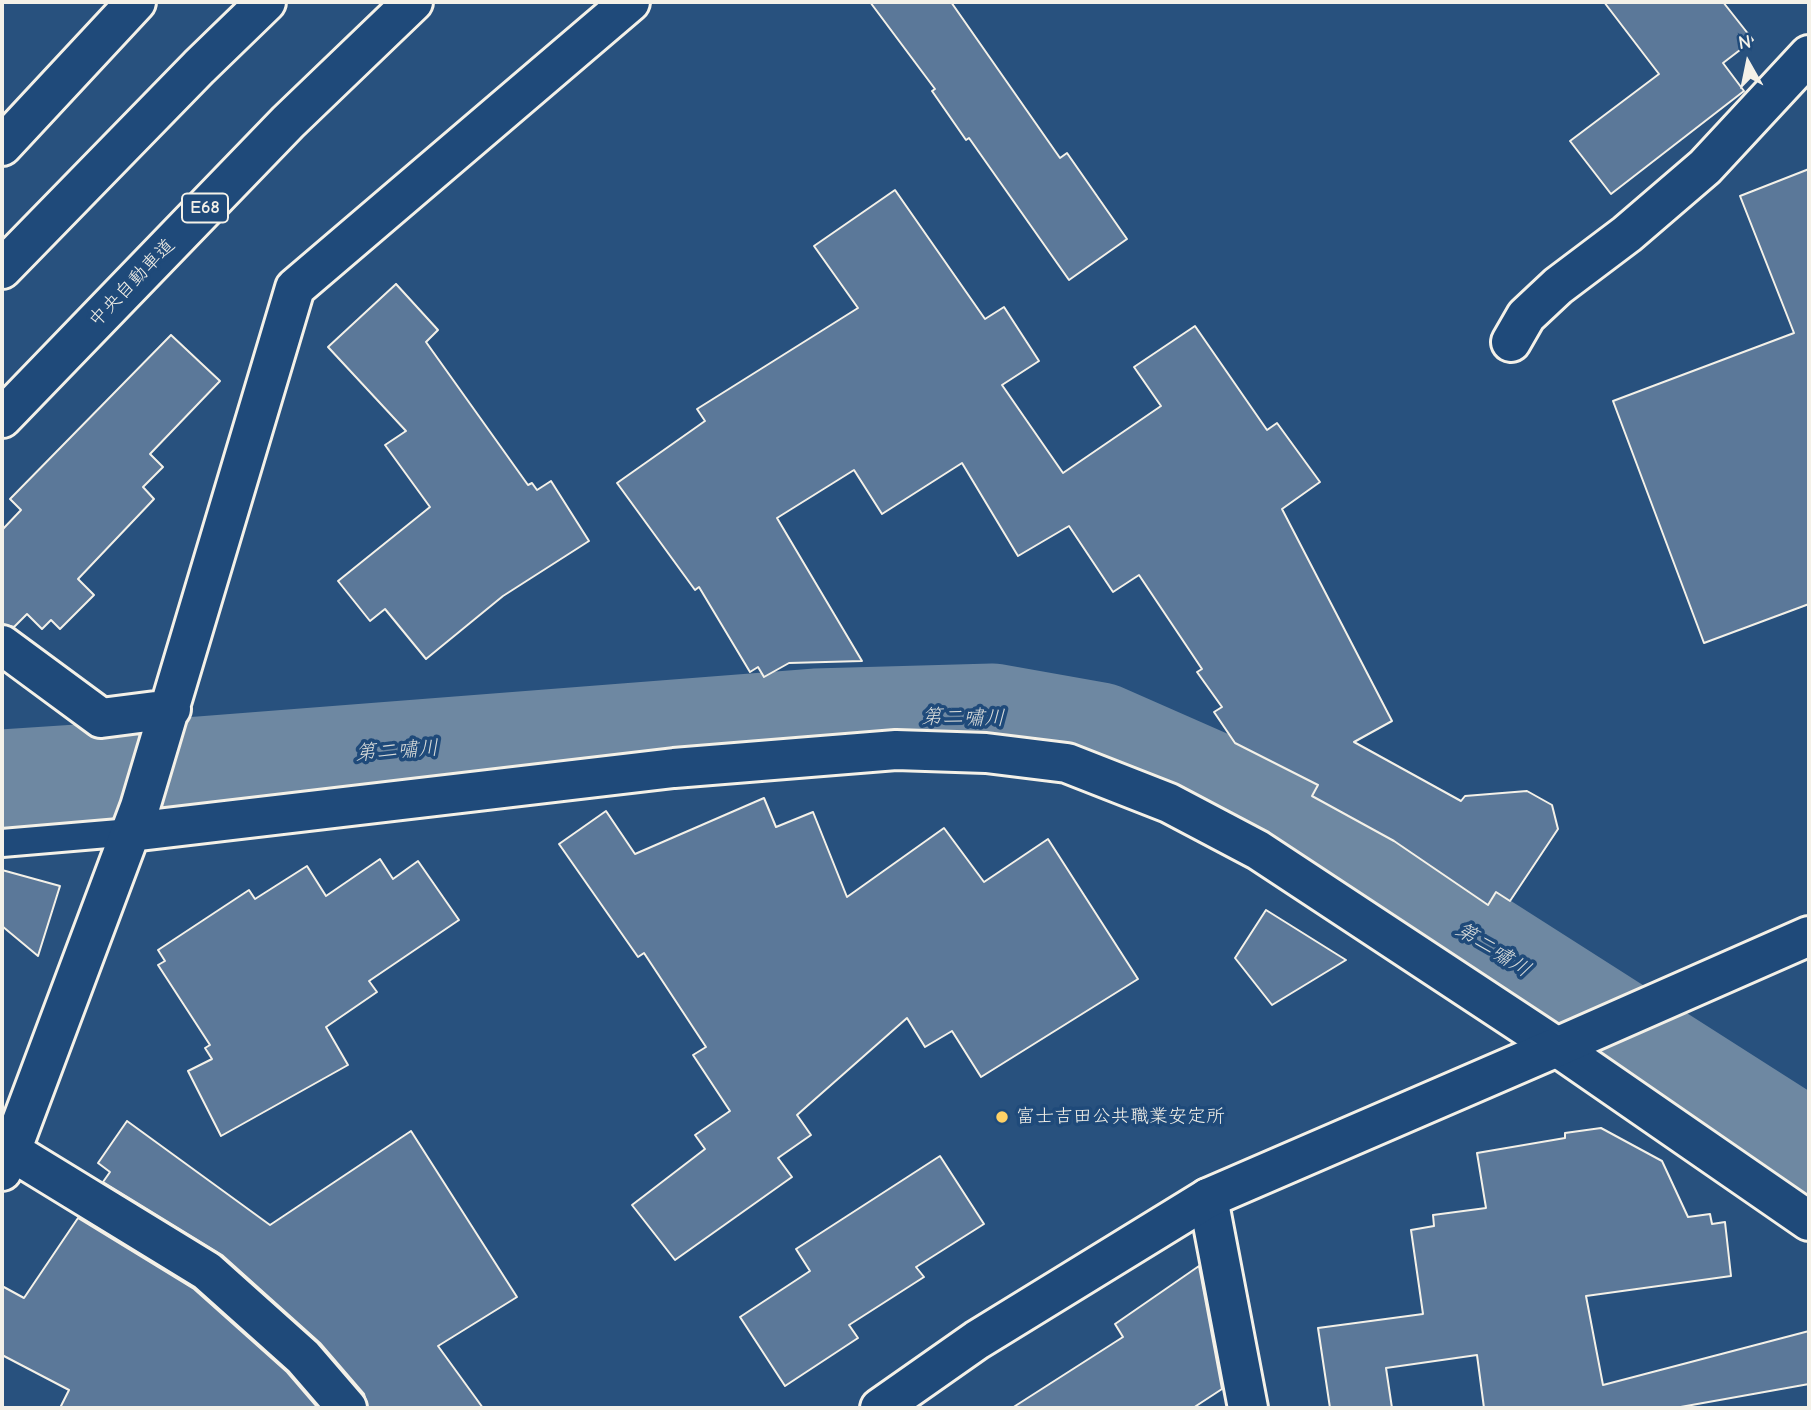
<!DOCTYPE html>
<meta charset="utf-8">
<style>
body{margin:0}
#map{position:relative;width:1811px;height:1410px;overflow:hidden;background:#28517e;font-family:"Comic Neue",sans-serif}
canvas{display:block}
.frame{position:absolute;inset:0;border:4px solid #f4f1e8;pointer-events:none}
.north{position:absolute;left:1713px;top:28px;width:70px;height:70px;-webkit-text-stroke:5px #1f4a7a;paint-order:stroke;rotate:351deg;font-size:19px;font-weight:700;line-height:28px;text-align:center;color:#f4f1e8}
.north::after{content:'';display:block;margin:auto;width:24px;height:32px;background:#f4f1e8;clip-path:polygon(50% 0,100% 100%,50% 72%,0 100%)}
</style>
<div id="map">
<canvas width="1811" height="1410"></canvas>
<div class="frame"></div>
<div class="north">N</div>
</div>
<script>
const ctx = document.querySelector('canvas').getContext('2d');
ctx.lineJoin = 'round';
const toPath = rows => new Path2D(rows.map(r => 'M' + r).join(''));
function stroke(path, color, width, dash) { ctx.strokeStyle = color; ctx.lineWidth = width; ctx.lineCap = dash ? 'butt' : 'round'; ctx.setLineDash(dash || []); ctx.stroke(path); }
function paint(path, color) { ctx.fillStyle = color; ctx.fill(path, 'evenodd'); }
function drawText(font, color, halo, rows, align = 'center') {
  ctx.font = font + ' "Comic Neue","Klee One",sans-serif'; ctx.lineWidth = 7; ctx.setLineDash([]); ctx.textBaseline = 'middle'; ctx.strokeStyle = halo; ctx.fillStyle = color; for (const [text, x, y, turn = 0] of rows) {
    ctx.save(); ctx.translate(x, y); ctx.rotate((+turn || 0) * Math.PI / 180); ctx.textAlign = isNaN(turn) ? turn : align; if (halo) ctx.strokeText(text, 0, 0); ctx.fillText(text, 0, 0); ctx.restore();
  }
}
stroke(toPath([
 [2,781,201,768,815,720,993,715,1100,734,1225,789,1376,876,1809,1152]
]), '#6e88a2', 103);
const building = toPath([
 [870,2,951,2,1060,158,1067,153,1127,239,1069,280,969,138,966,140,932,91,935,89,870,2],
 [1604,2,1723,2,1753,40,1723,63,1744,91,1611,194,1570,141,1659,74,1604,2],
 [1809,169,1809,604,1704,643,1613,401,1794,333,1740,196,1809,169],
 [895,190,985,319,1004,307,1039,361,1002,385,1063,473,1161,406,1134,367,1195,326,1267,430,1277,423,1320,482,1282,509,1392,721,1354,742,1461,801,1465,796,1527,791,1552,805,1558,829,1510,901,1496,892,1488,905,1394,841,1312,796,1318,785,1235,743,1214,712,1222,707,1197,672,1202,669,1139,575,1113,592,1069,526,1018,556,962,463,882,514,854,470,777,518,862,661,789,663,764,677,758,667,750,672,699,587,695,590,617,483,705,421,697,409,858,308,814,246,895,190],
 [396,284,438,330,426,342,528,485,532,483,537,490,551,481,589,541,503,596,426,659,385,609,370,621,338,581,430,507,385,445,406,431,328,347,396,284],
 [171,335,220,381,150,454,163,467,143,487,154,499,78,579,94,595,60,629,51,620,42,629,27,614,14,627,2,624,2,530,21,510,10,499,171,335],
 [764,798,776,827,813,812,847,897,944,828,984,882,1048,839,1138,979,981,1077,952,1031,925,1047,907,1018,797,1115,811,1135,778,1158,792,1177,675,1260,632,1205,705,1149,695,1135,730,1111,693,1055,706,1047,644,953,638,957,559,844,606,811,635,854,764,798],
 [380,859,393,879,418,861,459,920,369,981,377,992,326,1027,348,1065,221,1136,188,1071,212,1059,205,1048,210,1045,158,965,165,961,158,950,249,890,255,899,307,866,326,896,380,859],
 [2,870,60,886,38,956,2,926,2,870],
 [1266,910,1346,960,1272,1005,1235,958,1266,910],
 [127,1121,270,1225,411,1131,517,1297,438,1346,483,1408,368,1408,364,1394,320,1343,222,1255,103,1182,110,1172,98,1163,127,1121],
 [1601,1128,1662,1161,1688,1217,1710,1214,1712,1224,1725,1222,1731,1276,1586,1296,1603,1385,1809,1331,1809,1384,1675,1408,1484,1408,1477,1355,1386,1368,1392,1408,1330,1408,1318,1328,1423,1314,1411,1230,1434,1226,1433,1215,1486,1208,1477,1153,1565,1138,1565,1133,1601,1128],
 [940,1156,984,1224,916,1267,924,1277,849,1325,858,1338,785,1386,740,1317,810,1271,796,1249,940,1156],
 [78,1218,194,1289,287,1372,318,1408,60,1408,69,1390,2,1355,2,1286,24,1298,78,1218],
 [1199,1266,1222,1389,1193,1408,1012,1408,1123,1337,1115,1324,1199,1266]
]);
paint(building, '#5b7899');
stroke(building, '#f4f1e8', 2);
const lane = toPath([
 [2,843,131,832]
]);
const street = toPath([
 [2,146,136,2],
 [1511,342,1526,316,1558,286,1627,234,1705,167,1809,55],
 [2,645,101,718,171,709],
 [131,832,674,768,896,750,986,753,1067,763,1169,803,1258,850,1557,1047,1809,1221],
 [11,1151,207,1271,303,1357,347,1408],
 [2,1171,11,1151,140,807,295,288,630,2],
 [1208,1198,1248,1408]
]);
const secondary = toPath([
 [880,1408,977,1340,1208,1198,1557,1047,1809,936]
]);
const highway = toPath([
 [2,269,199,67,266,2],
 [2,418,288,122,413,2]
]);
stroke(lane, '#f4f1e8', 32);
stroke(street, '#f4f1e8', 44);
stroke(secondary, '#f4f1e8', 44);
stroke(highway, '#f4f1e8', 44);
stroke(lane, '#1f4a7a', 26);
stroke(street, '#1f4a7a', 38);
stroke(secondary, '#1f4a7a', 38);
stroke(highway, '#1f4a7a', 38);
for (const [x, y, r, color] of [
 [1002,1117,7,"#ffd166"]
]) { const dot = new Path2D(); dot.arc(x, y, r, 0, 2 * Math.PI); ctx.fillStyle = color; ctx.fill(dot); stroke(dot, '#1f4a7a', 2.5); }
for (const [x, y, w] of [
 [205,208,46]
]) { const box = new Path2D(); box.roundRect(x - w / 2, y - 14.5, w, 29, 5); ctx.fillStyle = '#1f4a7a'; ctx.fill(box); stroke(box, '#f4f1e8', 2); }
drawText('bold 18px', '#f4f1e8', null, [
 ["E68",205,208]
]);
drawText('19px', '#f4f1e8', '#1f4a7a', [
 ["中央自動車道",132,283,-46]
]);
drawText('19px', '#f4f1e8', '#1f4a7a', [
 ["富士吉田公共職業安定所",1016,1117]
], 'left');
drawText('italic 21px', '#d9dcda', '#1f4a7a', [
 ["第二嘯川",963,718,1],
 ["第二嘯川",397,751,-4],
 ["第二嘯川",1493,950,32]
]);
</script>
